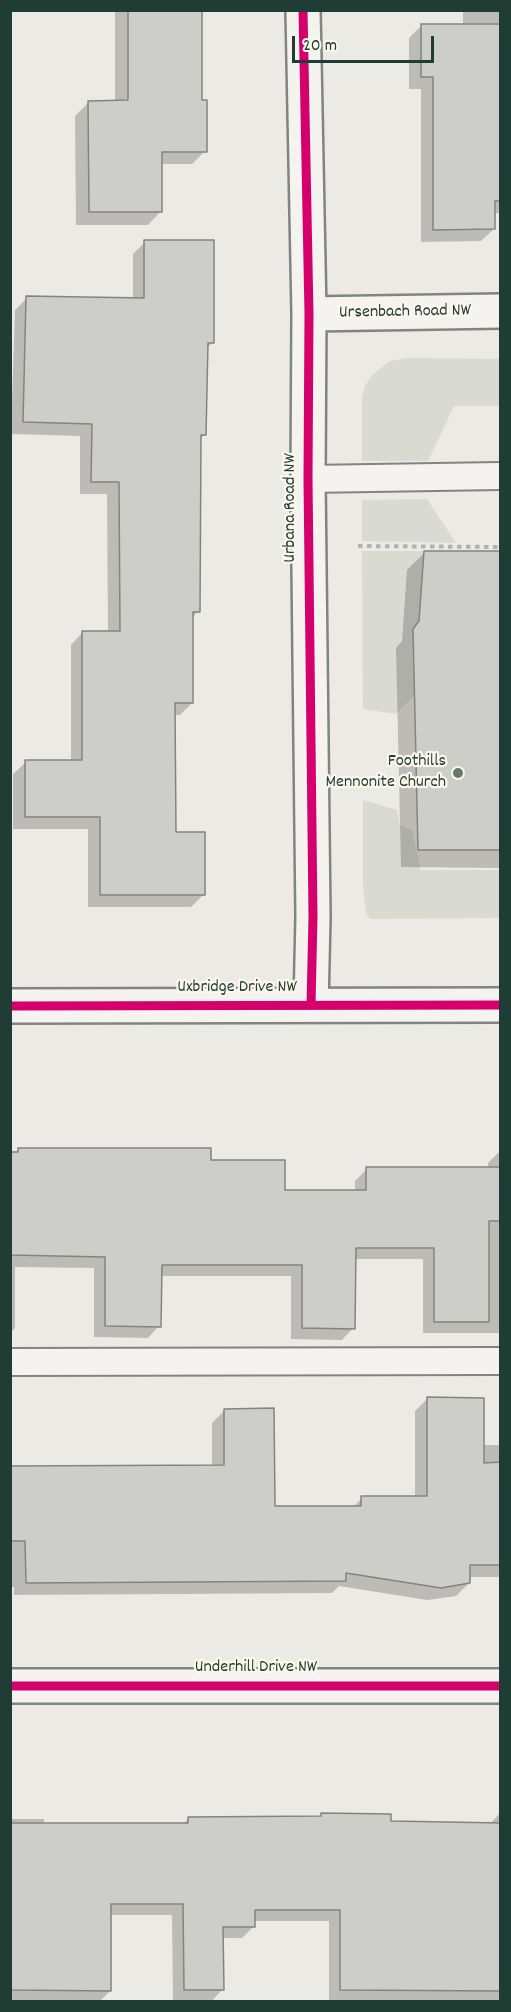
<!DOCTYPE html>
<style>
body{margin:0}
#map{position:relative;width:511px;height:2012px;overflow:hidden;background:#ebeae4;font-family:Dekko,sans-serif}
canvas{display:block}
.frame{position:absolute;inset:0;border:12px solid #1f3d34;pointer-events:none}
.scale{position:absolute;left:292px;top:36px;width:142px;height:27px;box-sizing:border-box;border:3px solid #1f3d34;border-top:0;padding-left:8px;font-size:18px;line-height:21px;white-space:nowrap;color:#1f3d34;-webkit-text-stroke:4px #fbf7ec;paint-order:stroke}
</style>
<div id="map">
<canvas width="511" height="2012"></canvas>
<div class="frame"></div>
<div class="scale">20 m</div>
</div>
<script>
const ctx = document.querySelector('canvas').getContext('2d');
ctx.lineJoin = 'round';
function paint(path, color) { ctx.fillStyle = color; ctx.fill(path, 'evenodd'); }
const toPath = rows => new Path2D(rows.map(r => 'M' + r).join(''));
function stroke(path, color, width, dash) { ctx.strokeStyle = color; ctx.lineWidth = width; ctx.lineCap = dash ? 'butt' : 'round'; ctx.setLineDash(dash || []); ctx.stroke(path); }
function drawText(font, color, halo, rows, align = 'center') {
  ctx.font = font + ' Dekko,sans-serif'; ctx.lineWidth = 4.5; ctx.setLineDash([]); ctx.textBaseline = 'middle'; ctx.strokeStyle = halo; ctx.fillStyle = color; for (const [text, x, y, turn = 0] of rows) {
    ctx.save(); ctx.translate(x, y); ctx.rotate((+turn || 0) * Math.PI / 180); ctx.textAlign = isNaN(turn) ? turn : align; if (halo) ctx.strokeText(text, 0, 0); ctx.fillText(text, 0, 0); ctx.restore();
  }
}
paint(toPath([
 [407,358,500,359,500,406,454,406,428,461,362,461,362,398,365,386,372,375,390,361],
 [427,499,456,543,362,541,362,500],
 [362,551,424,551,419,621,413,629,414,696,396,714,363,709],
 [363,800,397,810,400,825,412,830,421,870,500,870,500,918,370,919,366,913,363,886]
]), '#d9dbd2');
paint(toPath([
 [115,10,201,10,201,102,205,151,192,164,161,164,161,211,148,225,76,225,75,116,89,102,115,102],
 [463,10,500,10,500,213,494,213,494,229,481,241,421,242,421,89,409,89,409,38,422,25,463,25],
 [145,242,213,342,206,349,205,434,200,439,198,611,192,618,192,703,180,715,174,715,175,833,203,895,191,907,88,907,88,829,13,829,13,774,26,762,71,762,71,645,83,632,108,633,107,494,80,494,80,436,11,434,15,310,27,298,133,299,133,254],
 [425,552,500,553,500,868,401,867,396,648,402,641,407,570],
 [19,1149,210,1162,284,1191,355,1191,355,1181,367,1169,488,1169,488,1163,500,1151,500,1333,423,1333,423,1259,354,1259,353,1328,342,1340,291,1339,291,1276,160,1276,159,1326,148,1338,94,1337,94,1268,15,1267,15,1328,10,1333,10,1153,15,1153],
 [428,1398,483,1445,500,1445,500,1577,469,1577,469,1583,456,1596,427,1600,339,1586,332,1593,14,1595,14,1587,10,1587,10,1468,212,1467,212,1423,225,1410,274,1507,353,1507,362,1498,415,1498,415,1411],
 [500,1813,500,2002,329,2002,329,1921,254,1921,254,1926,242,1938,222,1938,222,1990,211,2002,173,2002,172,1915,110,1915,110,1991,99,2002,10,2002,10,1819,44,1819,44,1824,183,1824,189,1818,319,1817,322,1815,389,1823,489,1825]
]), '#0003');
const building = toPath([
 [128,10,202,10,202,100,207,100,207,152,162,152,162,212,89,212,88,101,128,100,128,10],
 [421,24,501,24,501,201,495,201,495,229,433,230,433,77,421,77,421,24],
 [144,240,214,240,214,343,208,343,206,435,201,435,200,612,193,612,193,703,175,703,176,832,205,832,205,895,100,895,100,817,25,817,25,760,82,760,82,631,120,631,119,482,91,482,92,424,23,422,26,296,144,298,144,240],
 [424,551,501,551,501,850,418,850,413,629,419,621,424,551],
 [18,1148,211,1148,211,1160,285,1160,285,1190,366,1190,366,1167,501,1167,501,1221,489,1221,489,1322,434,1322,434,1248,356,1248,355,1329,302,1328,302,1265,162,1265,161,1327,105,1326,105,1257,10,1255,10,1152,18,1152,18,1148],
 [427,1397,484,1398,484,1463,501,1462,501,1565,470,1565,470,1583,441,1588,346,1573,346,1581,26,1583,25,1541,10,1541,10,1466,224,1465,224,1409,274,1408,275,1506,361,1506,361,1496,427,1496,427,1397],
 [321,1813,391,1814,391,1821,501,1823,501,1991,340,1990,340,1910,255,1910,255,1927,223,1927,224,1990,184,1990,183,1904,111,1904,111,1991,10,1990,10,1823,188,1823,188,1817,321,1816,321,1813]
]);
paint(building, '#cdceca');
stroke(building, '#808581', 1.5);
const service = toPath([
 [308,479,500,476],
 [10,1362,500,1361]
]);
const minor = toPath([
 [303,10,309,314,308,479,313,917,311,1005],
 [309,314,500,311],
 [10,1006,500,1005],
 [10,1686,500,1686]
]);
stroke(service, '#808581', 30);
stroke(minor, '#808581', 38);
stroke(toPath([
 [358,546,500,547]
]), '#b0b3af', 4, [4.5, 4.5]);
stroke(service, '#f4f3ef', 26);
stroke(minor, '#f4f3ef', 33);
stroke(toPath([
 [303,10,309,314,308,479,313,917,311,1005],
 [10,1006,500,1005],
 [10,1686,500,1686]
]), '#d6006c', 9);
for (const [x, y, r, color] of [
 [458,773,6,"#667a72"]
]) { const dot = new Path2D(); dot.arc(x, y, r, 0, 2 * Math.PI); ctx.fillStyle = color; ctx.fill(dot); stroke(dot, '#fbf7ec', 2); }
drawText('18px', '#1f3d34', '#fbf7ec', [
 ["Ursenbach Road NW",405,313,-1],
 ["Urbana Road NW",292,508,-90],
 ["Uxbridge Drive NW",237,989],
 ["Underhill Drive NW",256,1669]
]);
drawText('18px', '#1f3d34', '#fbf7ec', [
 ["Foothills",446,763],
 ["Mennonite Church",446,784]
], 'right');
</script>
